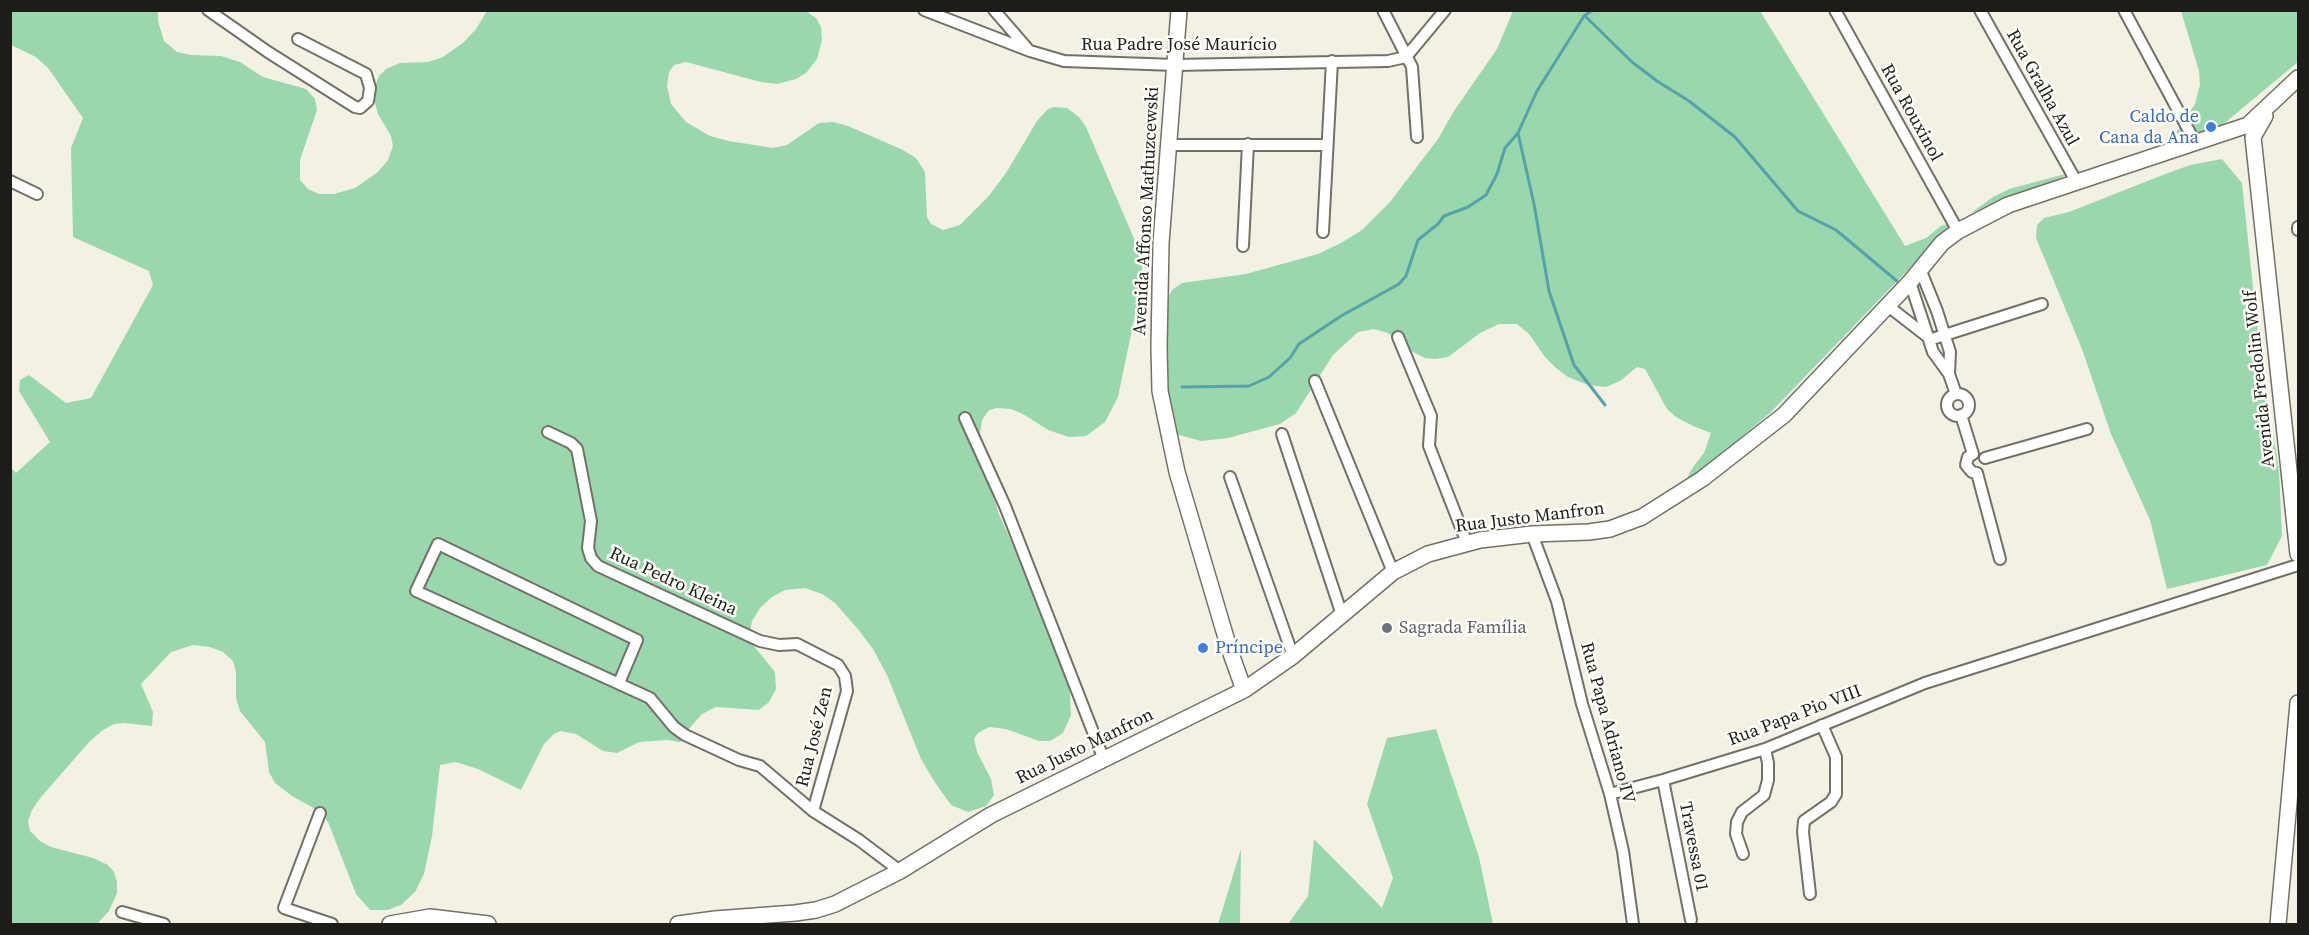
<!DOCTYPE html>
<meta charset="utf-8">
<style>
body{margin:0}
#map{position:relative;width:2309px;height:935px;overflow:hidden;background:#f3f1e4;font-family:"Source Serif 4",serif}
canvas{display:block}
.frame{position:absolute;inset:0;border:12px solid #1d1c18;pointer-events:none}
</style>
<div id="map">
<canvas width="2309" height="935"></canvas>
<div class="frame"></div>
</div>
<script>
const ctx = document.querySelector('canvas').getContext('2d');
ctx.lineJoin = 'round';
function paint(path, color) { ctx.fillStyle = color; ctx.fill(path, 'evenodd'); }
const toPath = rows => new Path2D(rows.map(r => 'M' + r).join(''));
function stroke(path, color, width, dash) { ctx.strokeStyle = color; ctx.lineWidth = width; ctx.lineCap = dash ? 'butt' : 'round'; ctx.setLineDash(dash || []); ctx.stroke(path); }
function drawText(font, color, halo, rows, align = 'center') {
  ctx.font = font + ' "Source Serif 4",serif'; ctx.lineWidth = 5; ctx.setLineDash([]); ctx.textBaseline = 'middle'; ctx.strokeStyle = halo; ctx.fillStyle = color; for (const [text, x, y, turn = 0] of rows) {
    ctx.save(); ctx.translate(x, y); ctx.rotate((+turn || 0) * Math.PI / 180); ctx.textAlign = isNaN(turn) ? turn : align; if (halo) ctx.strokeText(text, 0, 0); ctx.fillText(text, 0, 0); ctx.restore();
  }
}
paint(toPath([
 [11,11,158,11,158,21,164,41,177,52,191,55,221,56,240,62,263,77,306,89,315,99,317,110,300,160,300,180,308,189,319,194,334,194,355,188,378,172,388,160,393,146,391,136,378,114,375,103,374,89,379,76,386,69,400,63,428,62,443,57,464,42,476,29,487,11,806,11,816,18,821,27,822,40,817,59,806,73,796,79,777,84,761,82,686,62,674,65,669,72,667,86,671,104,686,122,710,136,729,141,773,148,787,145,819,123,833,122,848,126,903,150,916,158,925,172,927,217,931,224,943,230,960,225,988,197,1006,173,1037,121,1048,109,1054,107,1067,108,1079,117,1086,127,1142,257,1142,281,1118,397,1105,422,1086,436,1069,437,1048,430,1023,414,1011,409,997,408,989,410,982,420,980,434,981,449,998,512,1063,659,1070,693,1071,715,1063,733,1050,741,1039,741,1006,729,989,727,978,733,974,739,977,752,991,779,994,795,986,806,968,812,951,805,934,781,921,759,887,675,873,649,857,628,835,603,822,594,805,588,785,590,772,597,760,608,752,621,749,637,753,645,775,672,776,689,769,702,759,710,716,707,702,714,686,732,680,742,667,740,639,742,617,753,603,751,576,734,561,731,554,734,544,744,521,790,478,769,456,762,440,765,432,836,424,874,415,892,401,905,387,910,370,910,356,894,328,822,319,811,292,796,275,783,269,772,265,742,240,711,236,698,236,672,233,661,223,652,210,647,193,645,171,652,141,684,153,712,152,726,124,723,114,724,103,730,90,741,41,797,32,810,28,821,30,831,40,841,51,847,93,858,108,865,114,872,117,882,117,893,109,911,97,924,11,924,10,467,16,473,50,442,19,391,20,380,29,375,66,403,91,398,153,285,149,271,73,237,71,148,83,118,48,68,36,57,11,45],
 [1513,11,1760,11,1905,246,1926,238,1941,226,1955,221,1771,412,1712,462,1686,480,1693,467,1704,453,1711,433,1693,426,1676,417,1667,409,1645,369,1637,367,1620,381,1606,387,1588,385,1568,377,1556,368,1545,357,1529,334,1517,324,1499,324,1480,333,1448,357,1435,359,1425,358,1413,352,1388,333,1374,329,1358,332,1333,355,1296,413,1280,424,1228,438,1201,441,1179,435,1171,425,1166,410,1165,313,1168,298,1172,290,1182,283,1246,274,1318,254,1341,243,1362,230,1390,202,1438,139,1454,111,1497,49],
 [2181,11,2298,11,2298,62,2221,126,2165,143,2179,129,2195,104,2200,85,2199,71],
 [2222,159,2242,183,2259,344,2279,471,2282,536,2267,565,2167,589,2150,520,2111,434,2082,349,2036,238,2037,225,2044,218,2069,212,2160,176,2190,165],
 [2084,169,2072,173,1971,213,1993,197,2009,189],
 [1436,729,1479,857,1493,924,1288,924,1308,896,1314,839,1382,908,1393,878,1367,804,1387,738],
 [1241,849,1240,924,1218,924]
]), '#99d7ac');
stroke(toPath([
 [1585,16,1632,62,1657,81,1689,101,1735,137,1798,211,1836,230,1897,281],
 [1518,133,1534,204,1549,291,1574,365,1605,405],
 [1182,387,1249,386,1269,377,1290,358,1299,344,1341,316,1399,284,1406,276,1418,240,1438,224,1444,216,1468,207,1486,195,1497,174,1505,148,1518,133,1537,91,1584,16,1593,10]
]), '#55a2ab', 3);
const street = toPath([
 [208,10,268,52,355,107,360,108,368,101,370,88,366,74,298,39],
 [924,10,1030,51,1064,61,1175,65,1388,61,1406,57],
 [994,10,1027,48],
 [1383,10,1412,67,1417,137],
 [1835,10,1958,231],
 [1980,10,2076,181],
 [2124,10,2195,142],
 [1406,57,1445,10],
 [1169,145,1327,145],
 [10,181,37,194],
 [2298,227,2298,230],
 [1323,232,1332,61],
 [1243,246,1248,144],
 [1920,269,1937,311,1950,352,1949,374],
 [1910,282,1933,352,1949,374,1956,394],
 [1888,306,1928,337],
 [1398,337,1431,416,1429,446,1467,543],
 [1929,340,2042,304],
 [1315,381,1393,572],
 '1947 405a11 11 0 1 1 22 0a11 11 0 1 1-22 0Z',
 [1961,415,1973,454],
 [965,418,1005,506,1104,760],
 [548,432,571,443,577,449,591,521,588,548,591,558,598,566,760,641,779,645,797,644,838,665,845,676,847,691,813,811],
 [1282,434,1342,615],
 [1973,454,1968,457,1966,465,1972,472,1977,473],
 [1985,458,2087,429],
 [1977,473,2000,559],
 [1230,477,1293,656],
 [1532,534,1557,601,1582,704,1610,794,1623,851,1633,924],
 [619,683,637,640,438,544,416,591,650,698,674,727,685,735,739,760,760,766,813,811,859,840,900,871],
 [1663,780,1691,920],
 [1610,794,1663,780,1765,749,1925,683,2298,565],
 [320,813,284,908,332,924],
 [1743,854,1736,834,1737,822,1742,812,1764,795,1768,780,1768,763,1765,749],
 [1810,894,1803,832,1804,821,1831,802,1836,794,1836,757,1822,725],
 [122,912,164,924]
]);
const secondary = toPath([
 [1179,10,1161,243,1159,346,1160,391,1177,472,1229,648,1244,690],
 [2265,116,2253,137,2298,554],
 [390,924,430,917,488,924],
 [678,924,715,919,795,913,816,910,835,904,900,871,991,815,1244,690,1293,656,1393,572,1428,554,1480,540,1532,534,1589,532,1610,529,1642,517,1702,479,1784,415,1910,282,1942,243,1958,231,2008,205,2248,125,2298,78],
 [2278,924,2298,703]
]);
stroke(street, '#737065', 14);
stroke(secondary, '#737065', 18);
stroke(street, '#fff', 10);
stroke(secondary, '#fff', 15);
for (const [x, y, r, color] of [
 [2211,127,6,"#3f7fe0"],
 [1387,628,6,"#6b7280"],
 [1203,648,6,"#3f7fe0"]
]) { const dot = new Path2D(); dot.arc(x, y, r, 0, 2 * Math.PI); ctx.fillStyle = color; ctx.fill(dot); stroke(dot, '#fffef9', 2); }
drawText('18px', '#1d1c18', '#fffef9', [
 ["Rua Padre José Maurício",1179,45],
 ["Rua Gralha Azul",2042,88,61],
 ["Rua Rouxinol",1911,113,61],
 ["Avenida Affonso Mathuzcewski",1147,211,-87],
 ["Avenida Fredolin Wolf",2260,379,-96],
 ["Rua Justo Manfron",1530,518,-7],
 ["Rua Pedro Kleina",673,582,25],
 ["Rua Papa Pio VIII",1795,716,-21],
 ["Rua Papa Adriano IV",1607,723,75],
 ["Rua José Zen",815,737,-76],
 ["Rua Justo Manfron",1085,747,-26],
 ["Travessa 01",1693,847,79]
]);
drawText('18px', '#366cbe', '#fffef9', [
 ["Caldo de",2199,117],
 ["Cana da Ana",2199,138],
 ["Príncipe",1215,648,"left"]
], 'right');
drawText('18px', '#5b616d', '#fffef9', [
 ["Sagrada Família",1399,628]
], 'left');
</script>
